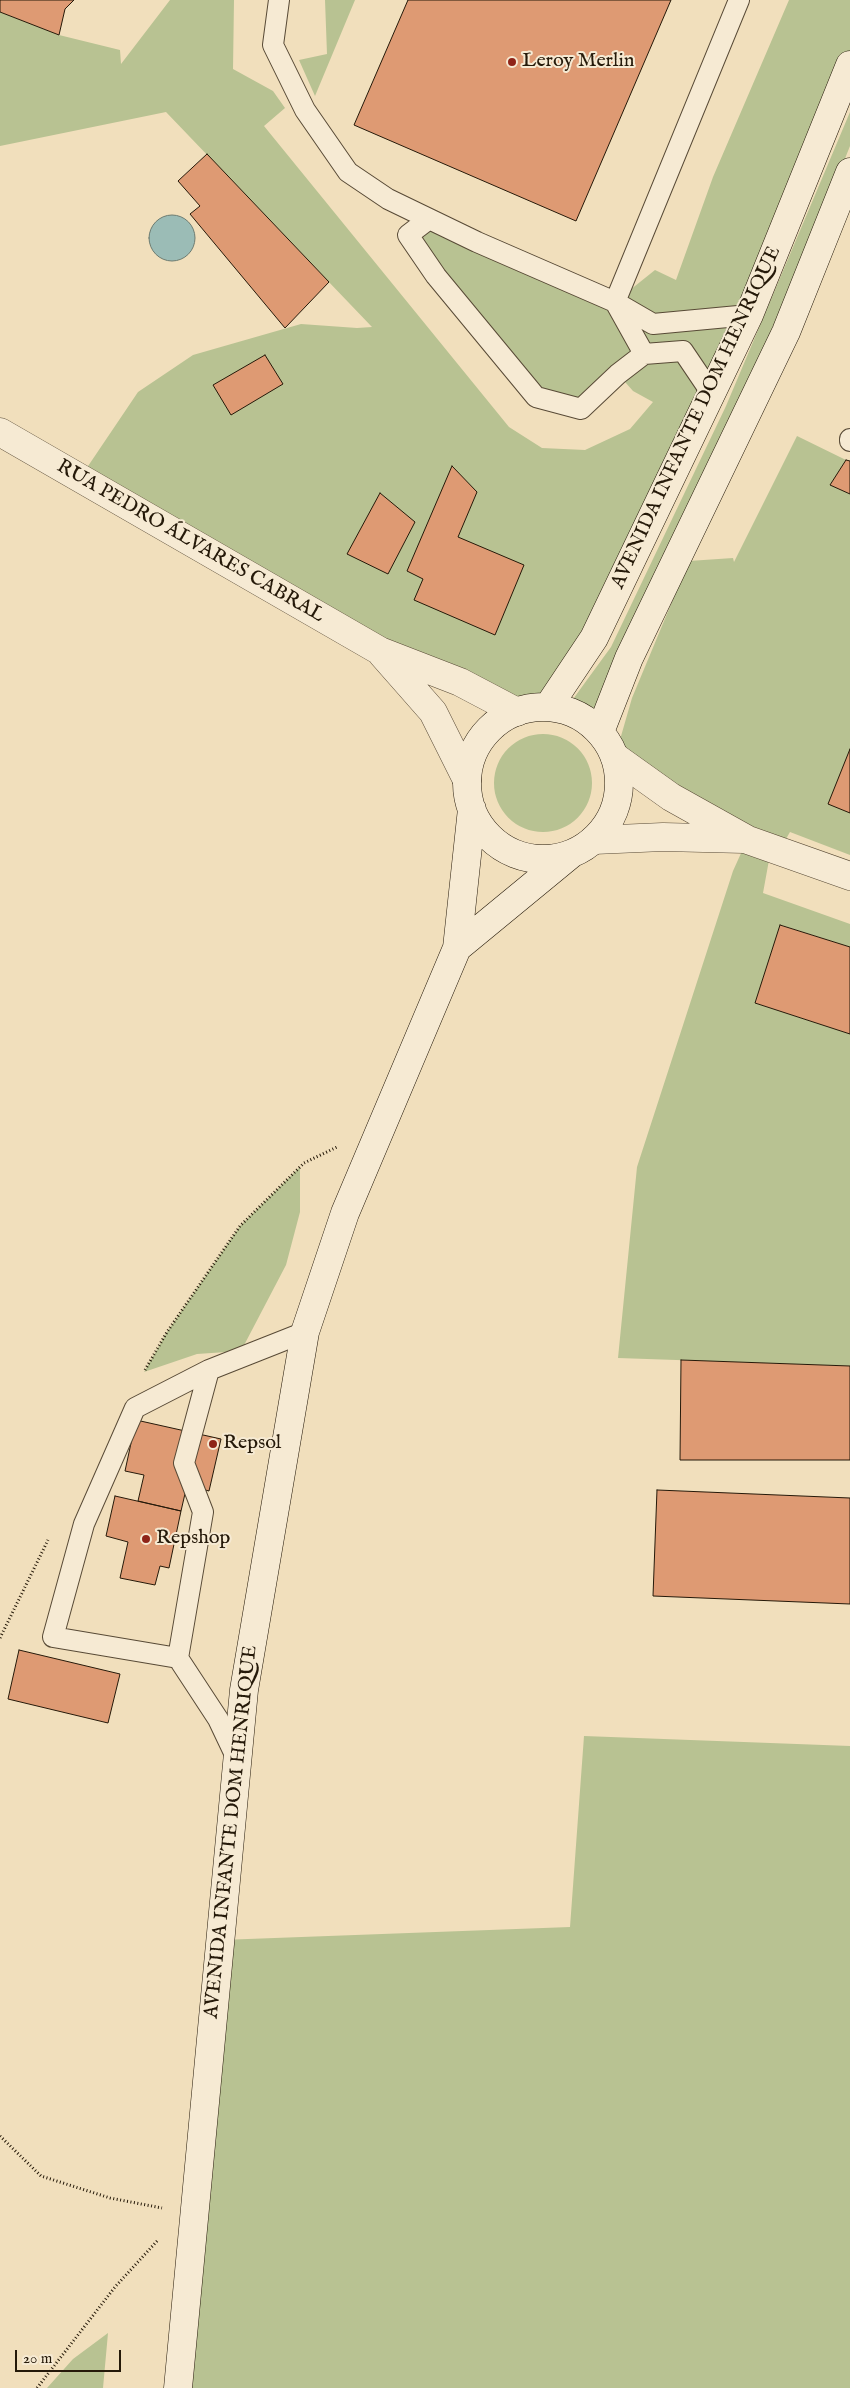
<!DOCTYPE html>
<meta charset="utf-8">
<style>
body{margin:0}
#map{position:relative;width:850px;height:2388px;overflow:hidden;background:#f1dfbc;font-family:"IM FELL English",serif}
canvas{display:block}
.scale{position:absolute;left:15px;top:2350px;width:106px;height:22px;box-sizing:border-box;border:2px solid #251909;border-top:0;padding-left:6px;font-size:15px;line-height:18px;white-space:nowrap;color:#251909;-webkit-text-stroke:4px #f6ead3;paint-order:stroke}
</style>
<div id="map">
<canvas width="850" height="2388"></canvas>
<div class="scale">20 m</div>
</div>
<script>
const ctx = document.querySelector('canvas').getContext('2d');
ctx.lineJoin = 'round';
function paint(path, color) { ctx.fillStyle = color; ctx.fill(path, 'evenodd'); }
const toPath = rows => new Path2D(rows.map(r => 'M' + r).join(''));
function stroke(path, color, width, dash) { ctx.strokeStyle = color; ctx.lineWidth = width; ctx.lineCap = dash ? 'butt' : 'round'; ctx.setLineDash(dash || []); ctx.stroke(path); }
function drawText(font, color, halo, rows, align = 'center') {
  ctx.font = font + ' "IM FELL English",serif'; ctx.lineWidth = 4; ctx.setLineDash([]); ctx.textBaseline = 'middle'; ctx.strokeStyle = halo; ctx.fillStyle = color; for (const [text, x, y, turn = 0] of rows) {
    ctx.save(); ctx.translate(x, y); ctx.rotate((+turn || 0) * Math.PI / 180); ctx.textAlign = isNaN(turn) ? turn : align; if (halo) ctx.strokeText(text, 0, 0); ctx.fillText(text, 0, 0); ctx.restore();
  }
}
paint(toPath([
 [170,0,234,0,233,69,273,91,285,108,264,126,509,427,542,448,585,450,630,429,653,402,633,391,618,374,581,409,536,397,408,235,429,219,615,302,655,270,676,280,713,177,789,0,850,0,850,65,795,200,548,707,532,708,517,712,80,478,138,392,193,355,301,324,357,328,372,327,166,112,0,146,0,12,59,35,120,50,121,64],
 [325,0,355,0,315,96,299,60,327,54],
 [850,112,850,146,840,171,774,328,597,720,579,707,568,706,611,647,726,406],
 [797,436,846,460,831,485,850,494,850,855,790,832,779,851,771,849,763,893,850,924,850,947,781,925,755,1003,850,1034,850,1366,618,1358,637,1167,733,871,747,840,615,757,632,698,689,561,733,558,734,562],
 '494 783a49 49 0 1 1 98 0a49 49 0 1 1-98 0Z',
 [300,1167,300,1212,286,1265,241,1351,197,1354,144,1372,167,1332,240,1226],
 [584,1736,850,1746,850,2388,178,2388,221,1940,570,1927],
 [108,2333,103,2388,47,2388,73,2359]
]), '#b8c292');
const water = toPath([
 '149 238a23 23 0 1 1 46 0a23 23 0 1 1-46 0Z'
]);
paint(water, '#9bbcb6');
stroke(water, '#6c7b71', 1);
const building = toPath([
 [0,0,74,0,65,9,59,35,0,12,0,0],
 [408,0,671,0,576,221,354,125,408,0],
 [207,154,329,282,285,328,190,214,200,206,178,181,207,154],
 [265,355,283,384,231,415,213,385,265,355],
 [846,460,850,461,850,494,830,485,846,460],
 [452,466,477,492,458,537,524,565,495,635,414,600,423,579,407,571,452,466],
 [380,493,415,522,388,574,347,554,380,493],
 [850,749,850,813,828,804,850,749],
 [780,925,850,947,850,1034,755,1003,780,925],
 [681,1360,850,1366,850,1460,680,1460,681,1360],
 [136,1420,221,1439,209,1491,187,1485,181,1511,138,1501,144,1475,125,1471,136,1420],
 [657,1490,850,1498,850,1604,653,1596,657,1490],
 [115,1496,181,1511,169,1568,160,1566,155,1585,120,1578,128,1542,106,1536,115,1496],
 [19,1650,120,1674,108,1723,8,1699,19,1650]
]);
paint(building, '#de9a73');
stroke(building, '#251909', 1);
const service = toPath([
 [279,0,273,45,305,110,348,172,388,199,477,242,615,302,653,324,749,315],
 [429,219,408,235,436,276,536,397,581,409,618,374,644,354,683,351,712,394],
 [644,354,615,302,739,0],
 [850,441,850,439],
 [209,1370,184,1463,203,1512,178,1658,218,1719,237,1759],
 [178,1658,53,1637,84,1524,135,1408,209,1370,305,1332]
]);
const minor = toPath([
 [0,432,380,651,460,682,517,712],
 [382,654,433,712,467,780],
 [615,757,671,797,748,840,850,876],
 [594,840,663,837,744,839]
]);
const secondary = toPath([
 '467 783a76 76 0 1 1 152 0a76 76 0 1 1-152 0Z',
 [548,707,594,638,749,315,850,65],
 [600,732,629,658,786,332,850,172],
 [457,948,570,855],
 [178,2388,244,1690,305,1332,345,1213,457,948,472,809]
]);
stroke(service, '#584a36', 22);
stroke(minor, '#584a36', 29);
stroke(secondary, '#251909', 29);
stroke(toPath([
 [145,1370,167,1332,240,1226,304,1163,337,1147],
 [0,1638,48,1540],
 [0,2136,41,2176,110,2198,162,2208],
 [37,2388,115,2287,158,2240]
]), '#251909', 3, [1, 2.5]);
stroke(service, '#f6ead3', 20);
stroke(minor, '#f6ead3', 28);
stroke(secondary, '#f6ead3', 28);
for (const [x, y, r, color] of [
 [512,62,5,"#8f2418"],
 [213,1444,5,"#8f2418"],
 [146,1539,5,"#8f2418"]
]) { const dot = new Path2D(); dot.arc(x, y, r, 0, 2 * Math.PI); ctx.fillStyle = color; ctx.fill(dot); stroke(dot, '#f6ead3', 2); }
drawText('20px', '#251909', '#f6ead3', [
 ["Leroy Merlin",522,62],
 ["Repsol",223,1444],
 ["Repshop",156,1539]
], 'left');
drawText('20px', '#251909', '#f6ead3', [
 ["AVENIDA INFANTE DOM HENRIQUE",697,418,-65],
 ["RUA PEDRO ÁLVARES CABRAL",190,542,30],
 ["AVENIDA INFANTE DOM HENRIQUE",232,1832,-84]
]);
</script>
